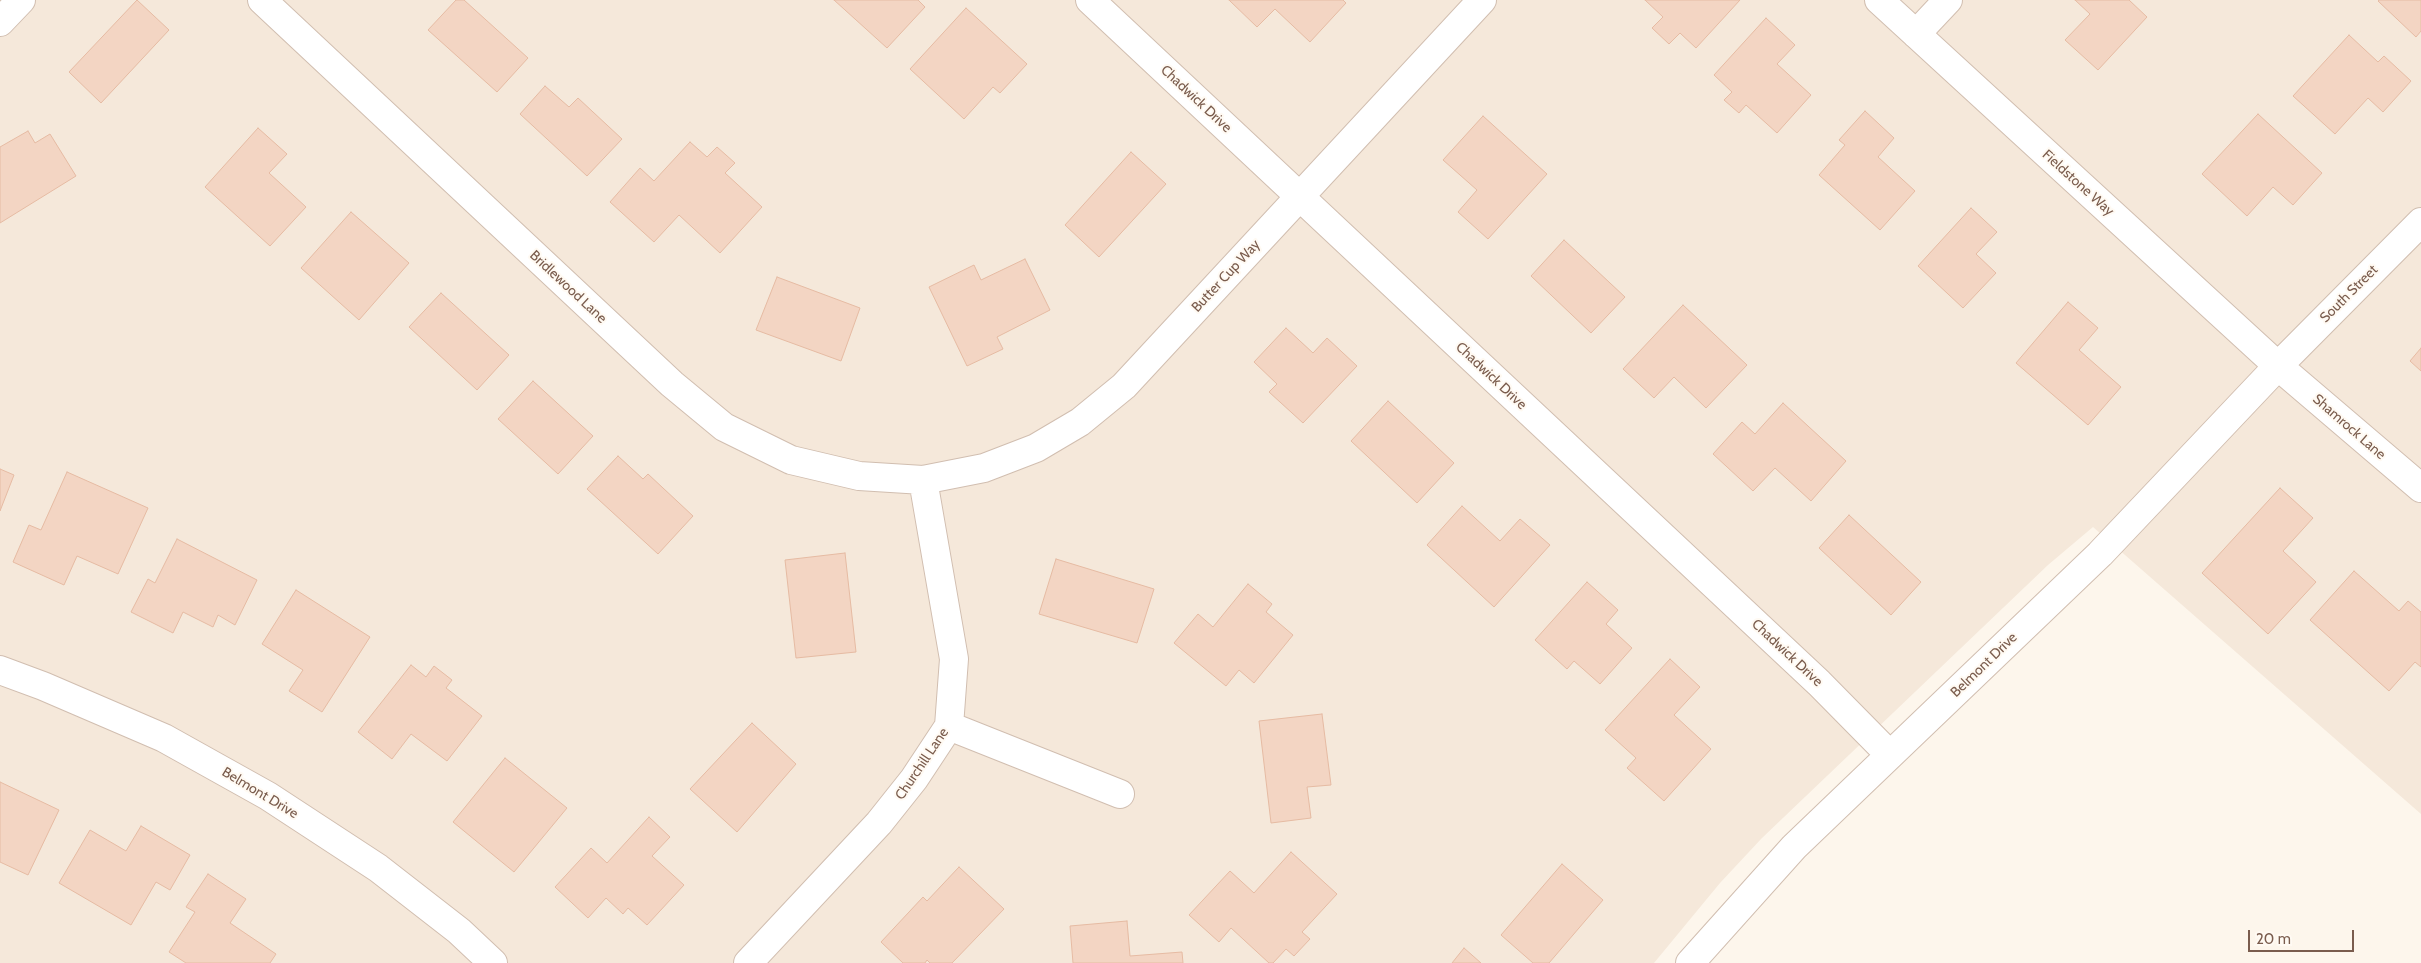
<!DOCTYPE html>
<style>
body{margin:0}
#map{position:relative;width:2421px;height:963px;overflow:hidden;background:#fdf6ec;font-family:Cabin,sans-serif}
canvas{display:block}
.scale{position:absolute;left:2248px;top:930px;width:106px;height:22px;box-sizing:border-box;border:2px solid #7a5c4d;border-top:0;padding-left:6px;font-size:15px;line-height:18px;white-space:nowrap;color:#7a5c4d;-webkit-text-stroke:4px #fffaf3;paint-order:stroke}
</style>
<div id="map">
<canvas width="2421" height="963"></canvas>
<div class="scale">20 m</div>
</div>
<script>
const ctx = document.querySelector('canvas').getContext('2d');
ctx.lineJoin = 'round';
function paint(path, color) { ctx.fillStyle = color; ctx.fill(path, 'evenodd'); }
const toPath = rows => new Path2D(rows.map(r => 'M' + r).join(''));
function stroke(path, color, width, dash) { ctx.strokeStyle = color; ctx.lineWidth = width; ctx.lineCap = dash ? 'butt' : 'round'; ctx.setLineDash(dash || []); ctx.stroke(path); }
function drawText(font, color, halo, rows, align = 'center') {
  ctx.font = font + ' Cabin,sans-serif'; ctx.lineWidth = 4; ctx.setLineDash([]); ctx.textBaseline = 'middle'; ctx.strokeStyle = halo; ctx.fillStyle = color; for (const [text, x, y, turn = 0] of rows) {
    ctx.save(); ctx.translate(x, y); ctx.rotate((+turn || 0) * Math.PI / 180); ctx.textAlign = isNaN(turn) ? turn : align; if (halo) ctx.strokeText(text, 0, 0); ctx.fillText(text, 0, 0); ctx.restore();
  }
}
paint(toPath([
 [0,0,2421,0,2421,814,2093,527,2048,565,1762,838,1720,883,1654,963,0,963]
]), '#f5e8da');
const building = toPath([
 [137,0,169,30,101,103,69,72,137,0],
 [456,0,464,0,528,58,497,92,428,30,456,0],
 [834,0,918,0,925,7,887,48,834,0],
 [1229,0,1343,0,1346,3,1310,42,1275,9,1257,27,1229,0],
 [1645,0,1740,0,1696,48,1680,33,1669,44,1652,28,1663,17,1645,0],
 [2075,0,2129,0,2147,17,2098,70,2065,40,2090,14,2075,0],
 [2379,0,2421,0,2421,31,2416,37,2378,1,2379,0],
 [966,8,1027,64,1000,93,993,87,964,119,910,69,966,8],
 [1766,18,1795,45,1777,64,1811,95,1777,133,1746,105,1739,113,1724,100,1732,92,1714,75,1766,18],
 [2349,35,2378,62,2384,56,2411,81,2383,112,2368,98,2335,134,2293,96,2349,35],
 [545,86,569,107,578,98,622,139,587,176,520,114,545,86],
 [1865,111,1894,138,1878,157,1915,191,1880,230,1819,175,1845,145,1839,140,1865,111],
 [2258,114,2322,173,2293,205,2273,187,2247,216,2202,174,2258,114],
 [1483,116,1547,174,1488,239,1458,212,1477,190,1443,160,1483,116],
 [258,128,287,154,269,173,306,207,270,246,205,187,258,128],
 [28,131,35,143,50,134,76,176,0,223,0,147,28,131],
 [690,142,707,157,717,147,735,163,725,173,762,207,720,253,679,215,654,242,610,202,640,168,654,181,690,142],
 [1131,152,1166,184,1099,257,1065,225,1131,152],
 [1971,208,1997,232,1976,254,1996,273,1963,308,1918,266,1971,208],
 [351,212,409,263,359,320,301,268,351,212],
 [1564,240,1625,297,1591,333,1531,276,1564,240],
 [1025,259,1050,310,997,337,1003,349,967,366,929,287,974,265,981,280,1025,259],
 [777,277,860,308,841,361,756,330,777,277],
 [441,293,509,355,477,390,409,327,441,293],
 [2068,302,2098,328,2079,350,2121,387,2088,425,2016,363,2068,302],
 [1683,305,1747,365,1706,408,1674,377,1654,398,1623,369,1683,305],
 [1286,328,1313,353,1327,338,1357,366,1303,423,1269,392,1277,384,1254,362,1286,328],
 [2421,348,2421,371,2410,361,2421,348],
 [533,381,593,436,558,474,498,419,533,381],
 [1388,401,1454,463,1417,503,1351,441,1388,401],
 [1783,403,1846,461,1811,501,1775,468,1753,491,1713,454,1742,422,1755,434,1783,403],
 [618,456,643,479,648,474,693,516,658,554,587,489,618,456],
 [0,469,14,475,0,511,0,469],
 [67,472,148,508,118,574,77,556,64,585,13,562,29,525,41,530,67,472],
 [2280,488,2313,518,2283,551,2316,582,2268,634,2202,573,2280,488],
 [1462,506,1500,541,1520,519,1550,545,1494,607,1427,545,1462,506],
 [1849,515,1921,582,1891,615,1819,548,1849,515],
 [177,539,257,580,235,625,218,615,213,627,183,612,173,633,131,612,148,579,155,583,177,539],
 [845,553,856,652,796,658,785,560,845,553],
 [1056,559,1154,589,1137,643,1039,614,1056,559],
 [2354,571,2399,611,2408,601,2421,612,2421,667,2415,662,2389,691,2310,620,2354,571],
 [1587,582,1618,610,1606,624,1632,648,1600,684,1574,661,1567,669,1535,640,1587,582],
 [1248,584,1272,604,1266,612,1293,635,1254,683,1239,670,1226,686,1174,643,1198,614,1213,627,1248,584],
 [296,590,370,637,322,712,289,691,303,670,262,644,296,590],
 [1670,659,1700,687,1674,715,1711,749,1664,801,1627,768,1636,758,1605,730,1670,659],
 [411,665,426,677,434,666,452,680,446,688,482,716,447,761,411,734,392,759,358,732,411,665],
 [1322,714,1331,785,1307,787,1311,818,1271,823,1259,721,1322,714],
 [752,723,796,764,737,832,690,789,752,723],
 [505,758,567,808,514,872,453,822,505,758],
 [0,782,59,810,28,875,0,862,0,782],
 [649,817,670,837,652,856,684,885,647,925,628,908,623,914,606,898,588,918,555,887,591,848,607,863,649,817],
 [141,826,190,855,170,890,156,882,131,925,59,883,90,830,126,851,141,826],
 [1291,852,1337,894,1302,932,1310,939,1294,956,1286,949,1273,963,1269,963,1231,928,1219,942,1189,915,1230,871,1254,893,1291,852],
 [1562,864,1603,900,1549,963,1533,963,1501,935,1562,864],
 [959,867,1004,909,952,963,930,963,927,960,925,963,903,963,881,942,923,897,927,901,959,867],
 [208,874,246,899,230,923,276,954,270,963,186,963,169,952,195,912,186,907,208,874],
 [1127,921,1130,956,1182,952,1183,963,1073,963,1070,926,1127,921],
 [1464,948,1481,963,1452,963,1464,948]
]);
paint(building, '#f3d5c3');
stroke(building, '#e6bba3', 1);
const street = toPath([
 [262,0,672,384,724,427,791,460,859,476,923,480,984,468,1036,448,1080,422,1124,386,1482,0],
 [1090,0,1819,683,1890,755],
 [1879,0,2278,366,2421,488],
 [0,22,21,0],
 [1916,34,1948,0],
 [0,670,43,686,164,738,268,796,378,868,459,931,493,963],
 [949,726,1120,794],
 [748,963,879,823,914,779,949,726,954,659,923,480],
 [1690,963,1794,847,2100,554,2278,366,2421,222]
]);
stroke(street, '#d1beb0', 30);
stroke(street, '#fff', 28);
drawText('14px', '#7a5c4d', '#fffaf3', [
 ["Chadwick Drive",1196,99,43],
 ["Fieldstone Way",2078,183,42],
 ["Butter Cup Way",1226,276,-47],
 ["Bridlewood Lane",568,287,43],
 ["South Street",2349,294,-45],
 ["Chadwick Drive",1491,376,43],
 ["Shamrock Lane",2349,427,41],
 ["Chadwick Drive",1787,653,43],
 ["Belmont Drive",1984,665,-44],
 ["Churchill Lane",922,764,-56],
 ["Belmont Drive",260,793,31]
]);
</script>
